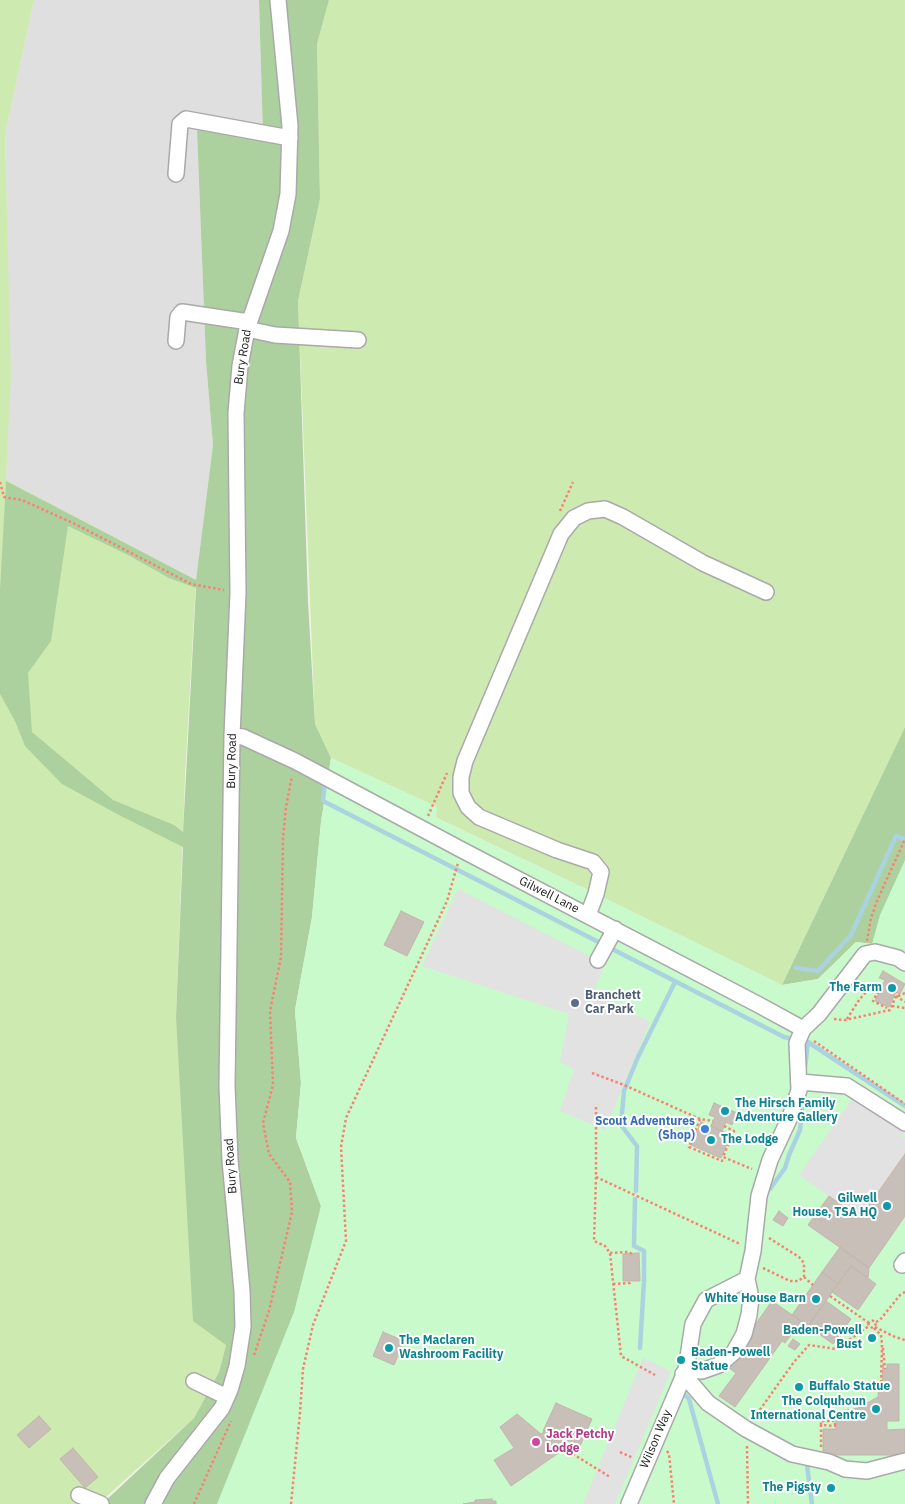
<!DOCTYPE html>
<style>
body{margin:0}
canvas{display:block;background:#f2efe9}
</style>
<canvas width="905" height="1504"></canvas>
<script>
const ctx = document.querySelector('canvas').getContext('2d');
ctx.lineJoin = 'round';
function paint(path, color) { ctx.fillStyle = color; ctx.fill(path, 'evenodd'); }
const toPath = rows => new Path2D(rows.map(r => 'M' + r).join(''));
function stroke(path, color, width, dash) { ctx.strokeStyle = color; ctx.lineWidth = width; ctx.lineCap = dash ? 'butt' : 'round'; ctx.setLineDash(dash || []); ctx.stroke(path); }
function drawText(font, color, halo, rows, align = 'center') {
  ctx.font = font + ' "IBM Plex Sans",sans-serif'; ctx.lineWidth = 4; ctx.setLineDash([]); ctx.textBaseline = 'middle'; ctx.strokeStyle = halo; ctx.fillStyle = color; for (const [text, x, y, turn = 0] of rows) {
    ctx.save(); ctx.translate(x, y); ctx.rotate((+turn || 0) * Math.PI / 180); ctx.textAlign = isNaN(turn) ? turn : align; if (halo) ctx.strokeText(text, 0, 0); ctx.fillText(text, 0, 0); ctx.restore();
  }
}
paint(toPath([
 [34,0,259,0,263,136,197,130,206,361,213,445,196,580,6,481,10,377,5,135]
]), '#e0dfdf');
paint(toPath([
 [0,0,34,0,5,135,11,375,6,480,196,580,185,776,176,1017,226,1345,219,1372,194,1418,98,1504,0,1504],
 [329,0,905,0,905,727,782,985,586,889,435,817,437,807,331,758,315,724,298,301,320,199,317,44]
]), '#cdebb0');
paint(toPath([
 [259,0,329,0,317,44,320,199,298,301,308,602,315,724,331,758,321,822,312,917,295,1010,301,1083,296,1138,321,1206,275,1504,102,1504,194,1418,219,1372,226,1345,193,1321,176,1017,183,847,117,814,62,784,25,746,15,721,0,694,0,590,6,481,196,580,213,445,206,361,197,130,263,136],
 [68,526,128,555,169,578,196,588,183,832,174,825,113,800,32,732,28,673,51,641],
 [905,727,905,912,890,946,856,942,818,979,782,985]
]), '#add19e');
paint(toPath([
 [331,758,437,807,436,818,586,889,782,985,818,979,856,942,872,944,880,915,905,860,905,1504,217,1504,294,1312,321,1206,296,1138,301,1083,295,1010,312,917,321,822]
]), '#c8facc');
paint(toPath([
 [458,889,605,964,593,993,650,1022,605,1130,560,1111,574,1069,560,1062,569,1014,422,966],
 [862,1085,905,1115,905,1133,901,1136,905,1139,905,1154,860,1218,799,1175],
 [643,1358,671,1371,615,1504,583,1504]
]), '#e2e2e2');
stroke(toPath([
 [325,781,323,800,325,802,784,1037,808,1042,905,1106],
 [796,968,818,971,851,935,896,836,905,839],
 [805,1068,808,1042],
 [770,1189,785,1168,789,1155,800,1130,803,1100],
 [636,1191,637,1146,621,1125,624,1091,638,1057,675,982],
 [635,1199,634,1246,644,1251,644,1281,640,1348],
 [681,1391,689,1399,718,1504],
 [807,1465,812,1504]
]), '#aad3df', 4.5);
const building = toPath([
 [401,911,424,922,407,956,384,945,401,911],
 [883,971,905,984,900,994,896,992,889,1007,875,1001,885,980,879,978,883,971],
 [714,1103,737,1113,732,1125,726,1122,722,1131,711,1126,715,1117,709,1115,714,1103],
 [701,1122,731,1135,721,1158,691,1145,701,1122],
 [905,1154,905,1216,869,1268,808,1225,829,1196,860,1218,905,1154],
 [779,1211,788,1218,783,1226,773,1220,779,1211],
 [840,1247,869,1268,868,1278,851,1266,838,1284,822,1272,840,1247],
 [639,1253,640,1281,623,1281,623,1254,639,1253],
 [851,1266,876,1284,858,1310,832,1292,851,1266],
 [822,1272,838,1284,808,1326,792,1315,822,1272],
 [772,1301,801,1321,785,1343,782,1341,735,1407,719,1396,736,1373,726,1366,772,1301],
 [826,1301,851,1319,833,1344,808,1326,826,1301],
 [383,1332,404,1341,394,1365,373,1356,383,1332],
 [793,1339,800,1344,795,1350,788,1346,793,1339],
 [883,1364,884,1369,887,1369,887,1364,899,1364,899,1421,887,1421,887,1430,905,1429,905,1455,823,1455,823,1429,836,1429,836,1412,858,1408,878,1397,879,1385,882,1385,883,1364],
 [556,1403,592,1419,580,1446,563,1439,558,1450,560,1452,511,1486,494,1460,514,1448,500,1427,517,1414,541,1434,545,1431,543,1431,556,1403],
 [39,1416,51,1429,29,1448,17,1435,39,1416],
 [73,1448,98,1477,85,1488,60,1459,73,1448],
 [492,1499,492,1501,496,1501,496,1504,463,1504,475,1502,475,1500,492,1499]
]);
paint(building, '#c7bfb8');
stroke(building, '#c4b6ab', 1);
const minor = toPath([
 [176,174,180,124,186,119,290,138],
 [247,329,275,335,358,340],
 [176,341,178,317,182,312,249,322],
 [232,736,243,737,295,761,462,850,759,1005,803,1029],
 [588,915,596,894,601,872,593,862,557,850,479,817,468,807,461,793,461,777,465,761,561,534,574,518,588,511,605,509,623,517,703,563,766,592],
 [598,960,615,929],
 [800,1082,847,1086,905,1123],
 [902,1265,905,1261],
 [686,1370,702,1371,719,1365,734,1352,744,1334,749,1315,751,1298,747,1279],
 [683,1374,708,1403,746,1429,792,1454,829,1462,845,1469,867,1471,905,1461],
 [194,1381,227,1397],
 [79,1495,101,1504],
 [153,1504,167,1478,222,1408,230,1390,237,1366,243,1327,242,1291,230,1160,227,1086,232,736,238,593,236,413,240,366,247,329,281,231,288,194,290,126,278,0],
 [629,1504,686,1370,693,1324,706,1300,747,1279,753,1251,759,1196,770,1160,790,1117,799,1090,797,1043,803,1029,819,1014,865,954,875,952,898,958,905,963]
]);
stroke(minor, '#a9a9a9', 18);
stroke(toPath([
 [0,482,4,497,22,500,75,524,191,584,224,590],
 [560,511,573,482],
 [428,816,447,773],
 [867,941,871,918,877,901,905,839],
 [896,996,905,1002],
 [898,996,905,993],
 [892,1006,905,1008],
 [834,1019,845,1020,890,1010,896,996,896,992],
 [847,1019,859,1000,866,992,872,990,878,992,873,1001,887,1008],
 [814,1041,905,1104],
 [592,1073,624,1085,700,1119,713,1121],
 [596,1107,596,1177,594,1241,605,1246,610,1253,621,1356,655,1375],
 [700,1119,689,1147,722,1161,723,1157],
 [724,1126,734,1131,723,1157,752,1169],
 [596,1177,740,1244],
 [610,1253,629,1252,632,1254],
 [763,1268,790,1281,798,1281,804,1277,804,1263,799,1257,769,1238],
 [804,1277,813,1285],
 [613,1284,630,1283,631,1281],
 [830,1296,869,1323],
 '868.5 1324a3.5 3.5 0 1 1 7 0a3.5 3.5 0 1 1-7 0Z',
 [876,1322,880,1320,900,1295,905,1292],
 [875,1327,895,1337,905,1340],
 [874,1328,881,1335,882,1344,881,1385],
 [883,1348,885,1369],
 [254,1355,269,1311,292,1212,290,1182,269,1154,263,1123,273,1085,270,1011,281,957,283,837,286,807,292,776],
 [754,1418,794,1362,809,1345,836,1349,869,1326],
 [821,1425,821,1421,835,1421,835,1425],
 [560,1446,610,1477],
 [747,1446,748,1504],
 [821,1447,821,1425,836,1426],
 [667,1451,669,1454,674,1504],
 [620,1452,633,1458],
 [194,1504,231,1421],
 [291,1504,300,1413,303,1369,313,1325,346,1241,341,1147,346,1118,447,901,458,863]
]), '#fa8072', 2.5, [2.5, 2.5]);
stroke(minor, '#fff', 15);
for (const [x, y, r, color] of [
 [892,988,5,"#0f9aa8"],
 [575,1003,5,"#5c6f8a"],
 [725,1111,5,"#0f9aa8"],
 [705,1129,5,"#3f7fe0"],
 [711,1140,5,"#0f9aa8"],
 [887,1206,5,"#0f9aa8"],
 [816,1299,5,"#0f9aa8"],
 [872,1338,5,"#0f9aa8"],
 [389,1348,5,"#0f9aa8"],
 [681,1360,5,"#0f9aa8"],
 [799,1387,5,"#0f9aa8"],
 [876,1409,5,"#0f9aa8"],
 [536,1442,5,"#d1479c"],
 [831,1488,5,"#0f9aa8"]
]) { const dot = new Path2D(); dot.arc(x, y, r, 0, 2 * Math.PI); ctx.fillStyle = color; ctx.fill(dot); stroke(dot, '#fff', 2); }
drawText('12px', '#222', '#fff', [
 ["Bury Road",243,357,-81],
 ["Bury Road",232,761,-89],
 ["Gilwell Lane",549,895,27],
 ["Bury Road",231,1166,-94],
 ["Wilson Way",656,1439,-67]
]);
drawText('bold 12px', '#0d838f', '#fff', [
 ["The Farm",882,988],
 ["The Hirsch Family",735,1104,"left"],
 ["Adventure Gallery",735,1118,"left"],
 ["The Lodge",721,1140,"left"],
 ["Gilwell",877,1199],
 ["House, TSA HQ",877,1213],
 ["White House Barn",806,1299],
 ["Baden-Powell",862,1331],
 ["Bust",862,1345],
 ["The Maclaren",399,1341,"left"],
 ["Washroom Facility",399,1355,"left"],
 ["Baden-Powell",691,1353,"left"],
 ["Statue",691,1367,"left"],
 ["Buffalo Statue",809,1387,"left"],
 ["The Colquhoun",866,1402],
 ["International Centre",866,1416],
 ["The Pigsty",821,1488]
], 'right');
drawText('bold 12px', '#4e5e75', '#fff', [
 ["Branchett",585,996],
 ["Car Park",585,1010]
], 'left');
drawText('bold 12px', '#366cbe', '#fff', [
 ["Scout Adventures",695,1122],
 ["(Shop)",695,1136]
], 'right');
drawText('bold 12px', '#b23c85', '#fff', [
 ["Jack Petchy",546,1435],
 ["Lodge",546,1449]
], 'left');
</script>
